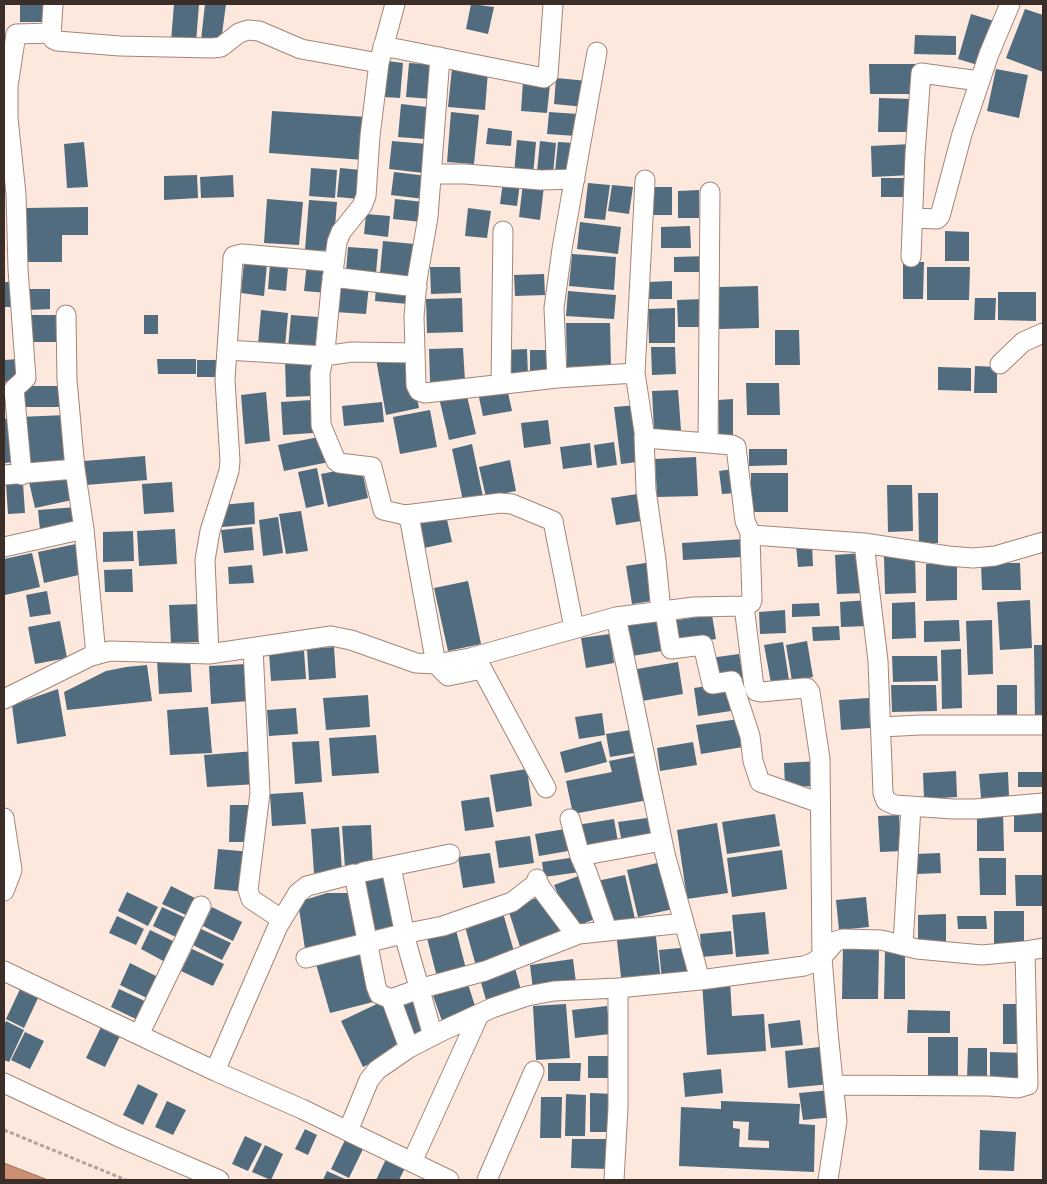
<!DOCTYPE html>
<style>
body{margin:0}
#map{position:relative;width:1047px;height:1184px;overflow:hidden;background:#fde8de;font-family:Poppins,sans-serif}
canvas{display:block}
.frame{position:absolute;inset:0;border:5px solid #3b2e28;pointer-events:none}
</style>
<div id="map">
<canvas width="1047" height="1184"></canvas>
<div class="frame"></div>
</div>
<script>
const ctx = document.querySelector('canvas').getContext('2d');
ctx.lineJoin = 'round';
function paint(path, color) { ctx.fillStyle = color; ctx.fill(path, 'evenodd'); }
const toPath = rows => new Path2D(rows.map(r => 'M' + r).join(''));
function stroke(path, color, width, dash) { ctx.strokeStyle = color; ctx.lineWidth = width; ctx.lineCap = dash ? 'butt' : 'round'; ctx.setLineDash(dash || []); ctx.stroke(path); }
const water = toPath([
 [4,1163,48,1180,50,1180,4,1180,4,1163]
]);
paint(water, '#cc8e70');
stroke(water, '#a0715a', 1);
paint(toPath([
 [20,4,51,4,51,22,20,22],
 [174,4,199,4,196,43,171,41],
 [205,4,226,4,221,42,201,40],
 [471,4,494,7,488,34,466,29],
 [1025,9,1043,15,1043,72,1006,58],
 [971,14,994,21,981,66,958,59],
 [915,35,956,36,956,55,914,54],
 [388,61,403,63,400,98,384,97],
 [409,63,435,65,432,99,406,97],
 [869,64,915,64,916,94,870,94],
 [452,68,488,71,485,110,448,107],
 [996,69,1028,75,1019,118,987,111],
 [556,78,588,81,585,107,554,104],
 [523,81,550,84,547,113,521,111],
 [879,98,913,99,913,132,878,132],
 [401,104,427,107,424,139,398,137],
 [272,111,367,117,364,160,269,153],
 [451,112,479,115,474,164,447,162],
 [549,112,578,114,576,136,547,134],
 [488,128,512,131,511,146,486,144],
 [517,140,536,142,533,176,514,174],
 [392,141,427,144,424,173,389,169],
 [540,141,556,143,553,174,537,172],
 [84,142,88,187,67,188,64,144],
 [558,142,574,143,572,173,555,172],
 [911,144,912,175,872,177,871,146],
 [311,168,337,170,335,198,309,196],
 [340,168,361,170,359,199,337,197],
 [394,172,427,176,424,199,391,195],
 [197,175,198,198,164,200,164,176],
 [233,175,234,197,201,198,200,177],
 [881,178,911,178,911,197,881,197],
 [503,181,520,183,517,206,500,204],
 [523,183,544,186,540,220,519,217],
 [588,183,610,185,605,220,584,218],
 [612,185,633,187,629,214,608,211],
 [651,187,672,187,672,215,651,215],
 [699,190,699,218,678,218,678,191],
 [267,199,303,202,299,245,264,243],
 [395,199,424,202,422,222,393,219],
 [309,200,337,202,333,251,305,250],
 [88,207,88,235,62,235,62,262,26,262,26,208],
 [468,208,491,211,487,238,465,236],
 [366,214,390,216,388,237,364,234],
 [580,222,621,227,618,254,577,249],
 [690,226,691,248,661,248,661,227],
 [945,231,969,232,969,261,945,261],
 [383,241,414,244,412,276,380,273],
 [348,247,378,249,376,274,346,271],
 [572,254,616,257,614,290,569,286],
 [707,256,707,272,674,272,674,257],
 [244,262,267,264,264,296,241,293],
 [903,262,924,262,923,299,903,299],
 [307,263,330,266,327,293,304,291],
 [270,265,288,267,286,291,268,289],
 [430,267,460,267,461,293,431,294],
 [927,267,970,267,969,300,927,300],
 [544,274,545,295,515,296,514,275],
 [672,281,672,299,648,299,648,282],
 [4,282,15,282,14,307,4,307],
 [337,282,369,285,366,314,334,312],
 [376,285,409,288,408,304,375,301],
 [758,286,759,328,719,329,719,287],
 [27,289,50,289,50,309,28,310],
 [568,291,616,295,614,319,566,316],
 [998,292,1036,292,1036,321,998,320],
 [462,298,463,332,427,333,426,299],
 [975,298,996,298,995,320,974,320],
 [704,299,705,327,678,327,677,300],
 [675,308,675,343,649,343,648,309],
 [261,310,288,313,285,347,258,345],
 [24,315,65,315,65,342,25,342],
 [144,315,158,315,158,334,144,334],
 [291,315,318,317,315,350,288,348],
 [566,323,610,323,611,366,567,367],
 [775,330,799,330,800,365,775,365],
 [651,347,675,347,676,374,652,375],
 [463,348,465,381,430,382,429,349],
 [527,349,528,376,506,377,505,350],
 [530,350,554,350,555,374,530,374],
 [408,353,419,408,386,415,376,359],
 [312,357,313,396,286,397,285,358],
 [18,359,20,381,4,382,4,360],
 [157,359,196,359,196,374,158,374],
 [197,360,224,360,224,377,197,377],
 [975,366,997,367,997,393,974,393],
 [938,367,971,368,971,391,938,390],
 [746,383,779,383,780,415,747,415],
 [21,386,66,386,66,407,22,407],
 [507,388,512,411,483,416,478,393],
 [678,390,681,430,654,431,652,391],
 [266,392,270,441,245,444,241,395],
 [466,392,476,434,449,440,439,398],
 [733,399,733,435,719,435,718,400],
 [311,400,313,433,283,435,281,402],
 [382,402,384,422,344,426,342,406],
 [638,405,645,461,621,464,614,407],
 [430,410,437,447,400,454,393,417],
 [66,415,69,463,22,465,19,417],
 [14,418,17,462,4,463,4,419],
 [548,420,551,444,524,448,521,423],
 [324,436,329,462,284,471,278,445],
 [614,442,617,465,597,468,594,445],
 [590,443,592,465,563,469,560,447],
 [472,444,483,497,463,501,452,449],
 [749,449,787,449,787,465,749,466],
 [145,456,147,480,86,485,84,461],
 [696,457,698,496,657,497,655,459],
 [510,460,516,491,486,497,479,467],
 [361,466,368,498,328,507,321,474],
 [317,468,324,504,306,508,298,472],
 [733,469,736,493,722,494,719,471],
 [65,473,72,500,35,508,29,482],
 [751,473,788,473,788,512,751,512],
 [172,482,174,512,144,514,142,484],
 [23,483,25,513,8,514,6,484],
 [887,485,912,485,913,531,888,532],
 [644,493,648,520,616,525,611,498],
 [918,493,938,493,938,543,919,543],
 [254,502,255,524,222,527,221,505],
 [77,507,78,527,40,530,38,510],
 [301,511,308,551,286,554,279,514],
 [446,515,452,542,424,548,419,520],
 [278,517,283,553,263,556,259,520],
 [252,527,254,550,224,553,221,530],
 [175,529,177,564,139,566,137,531],
 [133,531,134,561,103,562,103,532],
 [744,539,744,557,683,560,682,543],
 [76,544,83,574,44,583,38,552],
 [812,544,813,566,798,567,796,545],
 [32,553,40,587,5,595,4,559],
 [862,553,864,593,837,594,835,555],
 [915,555,916,593,885,594,884,556],
 [652,562,658,600,632,604,626,566],
 [981,563,1020,563,1021,590,982,590],
 [926,564,957,564,957,600,926,601],
 [252,565,254,583,229,584,228,567],
 [132,569,133,592,105,592,104,570],
 [468,581,481,644,448,651,434,588],
 [47,591,51,614,30,617,26,595],
 [868,600,869,626,841,627,840,602],
 [1030,600,1032,648,1000,650,997,602],
 [915,602,916,638,892,639,892,603],
 [819,603,820,616,792,617,792,604],
 [202,604,203,642,171,643,169,605],
 [785,610,786,633,760,634,759,612],
 [712,615,716,639,675,646,671,621],
 [657,620,662,651,632,656,627,624],
 [959,620,960,641,924,642,924,621],
 [992,620,993,674,968,675,966,621],
 [60,621,67,658,35,664,28,627],
 [839,626,840,640,813,641,812,627],
 [610,634,614,663,586,668,581,638],
 [807,641,813,677,792,681,786,645],
 [783,642,789,680,771,683,764,645],
 [1034,645,1043,645,1043,723,1035,723],
 [334,647,336,678,309,680,307,649],
 [961,649,962,708,942,709,941,650],
 [304,651,306,679,271,681,269,653],
 [739,654,743,678,714,682,710,658],
 [892,656,937,656,938,681,893,682],
 [190,657,192,692,159,694,157,660],
 [678,662,683,694,642,701,637,669],
 [247,664,249,701,211,704,209,666],
 [147,665,152,701,67,710,64,692,106,671,126,667],
 [726,683,731,711,698,716,694,688],
 [891,685,936,685,937,711,892,712],
 [997,685,1017,685,1017,718,997,718],
 [58,689,66,736,17,744,12,705],
 [368,695,370,727,326,730,323,698],
 [869,698,870,728,841,730,839,700],
 [208,707,212,753,170,755,167,710],
 [296,708,298,734,269,736,267,710],
 [602,713,605,735,579,739,575,717],
 [739,719,743,747,701,754,696,725],
 [636,729,640,752,610,757,606,734],
 [376,735,379,773,332,776,329,738],
 [319,741,322,782,295,784,292,742],
 [601,741,607,762,565,773,560,752],
 [693,742,697,765,660,771,657,748],
 [255,751,257,784,207,787,204,755],
 [639,755,648,800,573,814,566,781,612,772,609,761],
 [819,761,820,786,785,787,784,763],
 [527,769,532,806,496,812,490,775],
 [956,771,957,797,924,799,923,773],
 [1008,772,1009,797,981,798,979,774],
 [1018,772,1043,772,1043,787,1018,787],
 [303,792,306,824,272,826,270,794],
 [489,797,494,827,465,831,461,801],
 [230,805,252,805,252,842,229,842],
 [1043,808,1043,832,1014,832,1014,809],
 [1003,811,1004,851,977,851,977,812],
 [775,814,780,846,727,854,722,822],
 [899,815,901,851,880,852,878,816],
 [654,817,658,838,622,843,618,822],
 [614,819,618,842,580,848,577,825],
 [717,823,728,893,687,899,677,830],
 [371,825,373,866,345,868,342,826],
 [339,827,342,871,314,873,311,829],
 [571,828,574,850,539,856,535,834],
 [530,836,534,863,499,868,495,841],
 [218,849,251,852,246,892,214,889],
 [782,850,787,889,732,897,727,858],
 [490,853,495,883,463,888,458,857],
 [940,853,941,873,917,874,916,854],
 [577,857,580,872,544,877,542,862],
 [979,858,1006,858,1006,895,980,895],
 [666,861,677,908,638,917,627,870],
 [584,874,600,917,572,928,554,885],
 [625,875,635,919,608,926,597,881],
 [1015,875,1043,875,1043,906,1016,906],
 [390,876,398,930,369,935,361,880],
 [171,886,197,899,188,916,162,904],
 [127,892,158,907,148,926,118,911],
 [327,893,354,893,361,941,305,949,298,902],
 [544,895,562,937,522,953,508,909],
 [866,897,869,927,839,930,836,900],
 [162,907,188,919,178,938,153,926],
 [212,907,242,922,233,941,203,926],
 [994,911,1024,911,1024,946,994,946],
 [765,912,769,954,736,957,732,915],
 [503,913,515,955,476,966,464,923],
 [946,914,946,945,918,945,918,915],
 [117,916,144,929,136,945,109,933],
 [957,916,986,916,987,929,958,929],
 [655,928,661,982,622,986,616,932],
 [201,929,231,943,222,960,193,945],
 [150,930,177,943,167,963,141,949],
 [456,930,467,973,438,981,427,938],
 [731,931,733,954,702,957,700,934],
 [843,945,879,945,878,999,842,999],
 [690,947,693,976,662,980,659,950],
 [192,949,224,964,213,986,181,971],
 [885,949,905,949,905,999,884,999],
 [364,952,377,1001,330,1013,316,964],
 [573,959,576,983,533,990,530,965],
 [130,963,160,978,149,999,120,985],
 [515,968,521,990,486,1000,480,979],
 [466,978,476,1009,442,1021,431,990],
 [730,980,732,1016,764,1014,766,1051,707,1055,702,982],
 [21,987,39,996,24,1028,6,1019],
 [119,989,149,1003,140,1021,111,1007],
 [415,992,429,1035,411,1041,396,999],
 [381,1002,403,1048,363,1067,341,1021],
 [566,1004,570,1058,536,1060,533,1006],
 [1003,1004,1025,1004,1025,1044,1003,1044],
 [607,1006,610,1034,575,1038,572,1010],
 [908,1010,950,1011,950,1033,907,1033],
 [800,1020,803,1045,771,1048,768,1024],
 [6,1021,24,1030,9,1062,4,1060,4,1026],
 [101,1027,120,1036,105,1067,86,1058],
 [25,1032,44,1041,30,1069,11,1060],
 [928,1037,958,1037,958,1079,928,1078],
 [828,1046,831,1084,788,1088,785,1051],
 [968,1048,987,1048,987,1078,967,1078],
 [990,1052,1026,1053,1026,1081,990,1081],
 [588,1056,616,1056,615,1078,588,1078],
 [548,1063,581,1063,580,1081,548,1081],
 [721,1069,723,1093,685,1097,683,1073],
 [138,1084,158,1094,143,1125,123,1115],
 [831,1090,834,1117,803,1120,799,1093],
 [590,1093,615,1094,615,1132,590,1132],
 [566,1094,586,1095,585,1136,565,1136],
 [541,1097,562,1097,561,1138,540,1138],
 [167,1101,186,1110,173,1135,155,1127],
 [721,1101,800,1104,799,1124,815,1125,814,1172,679,1166,681,1107,721,1109],
 [733,1121,749,1122,748,1140,769,1141,769,1148,739,1147,740,1129,733,1128],
 [305,1129,317,1135,308,1155,295,1149],
 [980,1130,1016,1132,1014,1171,979,1170],
 [245,1136,262,1144,248,1171,232,1164],
 [572,1139,610,1139,610,1169,571,1168],
 [345,1140,363,1149,349,1178,331,1169],
 [265,1145,283,1154,271,1180,252,1172],
 [386,1159,405,1168,399,1180,376,1180],
 [327,1171,347,1180,323,1180]
]), '#506c7e');
const street = toPath([
 [53,4,51,36,53,39,57,41,120,46,212,48,221,47,239,33,248,30,259,31,301,49,379,63],
 [395,4,379,63,370,136,366,196,362,206,341,232,337,242,331,288,325,351,320,373,321,425,336,461,339,463,372,467,383,510,405,515,410,521,436,664,448,676,482,669,546,788],
 [383,46,544,78,548,75,553,4],
 [440,57,428,217,417,280,414,317,416,385,419,391,425,393,557,378,635,373,645,438,708,443],
 [431,174,465,174,541,180,575,179],
 [710,192,708,443,732,445,736,447,745,521,751,535],
 [913,218,937,219,940,216,962,134,989,54,1010,4],
 [911,257,915,154,921,73,979,81],
 [332,277,417,287],
 [66,315,67,380,75,469,84,529,96,655],
 [227,350,324,356,352,352,415,353],
 [1000,364,1023,342,1043,333],
 [635,373,645,180],
 [557,378,554,308,562,249,597,52],
 [501,384,503,231],
 [644,436,646,490,656,560,661,612],
 [4,475,75,469],
 [22,475,14,389,26,378,18,269,16,194,8,118,8,86,16,34,51,33],
 [405,515,500,503,512,504,553,521,574,628],
 [864,543,878,661,883,793,886,801,895,805,953,809,975,809,1043,803],
 [4,547,84,529],
 [744,606,754,687,756,691,761,692,804,688,807,688,810,692,820,759,822,957,828,1032,837,1121,828,1180],
 [665,612,671,649,703,645,712,684,732,681,750,736,753,761,760,782,820,803],
 [616,617,665,854,700,980],
 [253,648,260,793,248,890,251,899,281,919],
 [209,654,205,560,210,531,229,471,230,461,225,380,233,258,234,256,242,254,334,262],
 [4,699,91,656,110,651,209,654,331,636,351,640,416,663,436,664,470,658,616,617,694,607,744,606,751,603,752,600,750,536,752,535,864,543,948,556,973,558,995,556,1043,542],
 [881,727,920,725,1043,725],
 [4,818,12,870,4,891],
 [570,819,580,856,587,872,607,930],
 [580,856,662,841],
 [391,867,407,945,433,1036],
 [363,872,450,854],
 [537,879,540,887,576,935],
 [903,945,911,806],
 [306,958,398,935,443,926,512,902,538,882],
 [4,971,215,1071,302,1109,449,1180],
 [391,999,419,989,485,971,579,934,684,923],
 [139,1035,201,906],
 [215,1071,278,926,298,893,307,886,354,874,376,986,379,994,391,999,409,1048],
 [4,1083,119,1137,219,1180],
 [834,1085,989,1086,1018,1088,1028,1085,1025,951],
 [348,1131,369,1080,377,1070,409,1048,440,1032,492,1008,527,996,554,991,618,988,700,980,804,966,812,963,822,957,836,941,843,939,881,940,917,949,982,955,1025,951,1043,948],
 [412,1162,479,1015],
 [487,1180,534,1071],
 [614,1180,618,1108,618,988]
]);
stroke(street, '#a48576', 21);
stroke(toPath([
 [4,1130,126,1180]
]), '#b3a198', 3, [4, 2.5]);
stroke(street, '#fff', 19);
</script>
